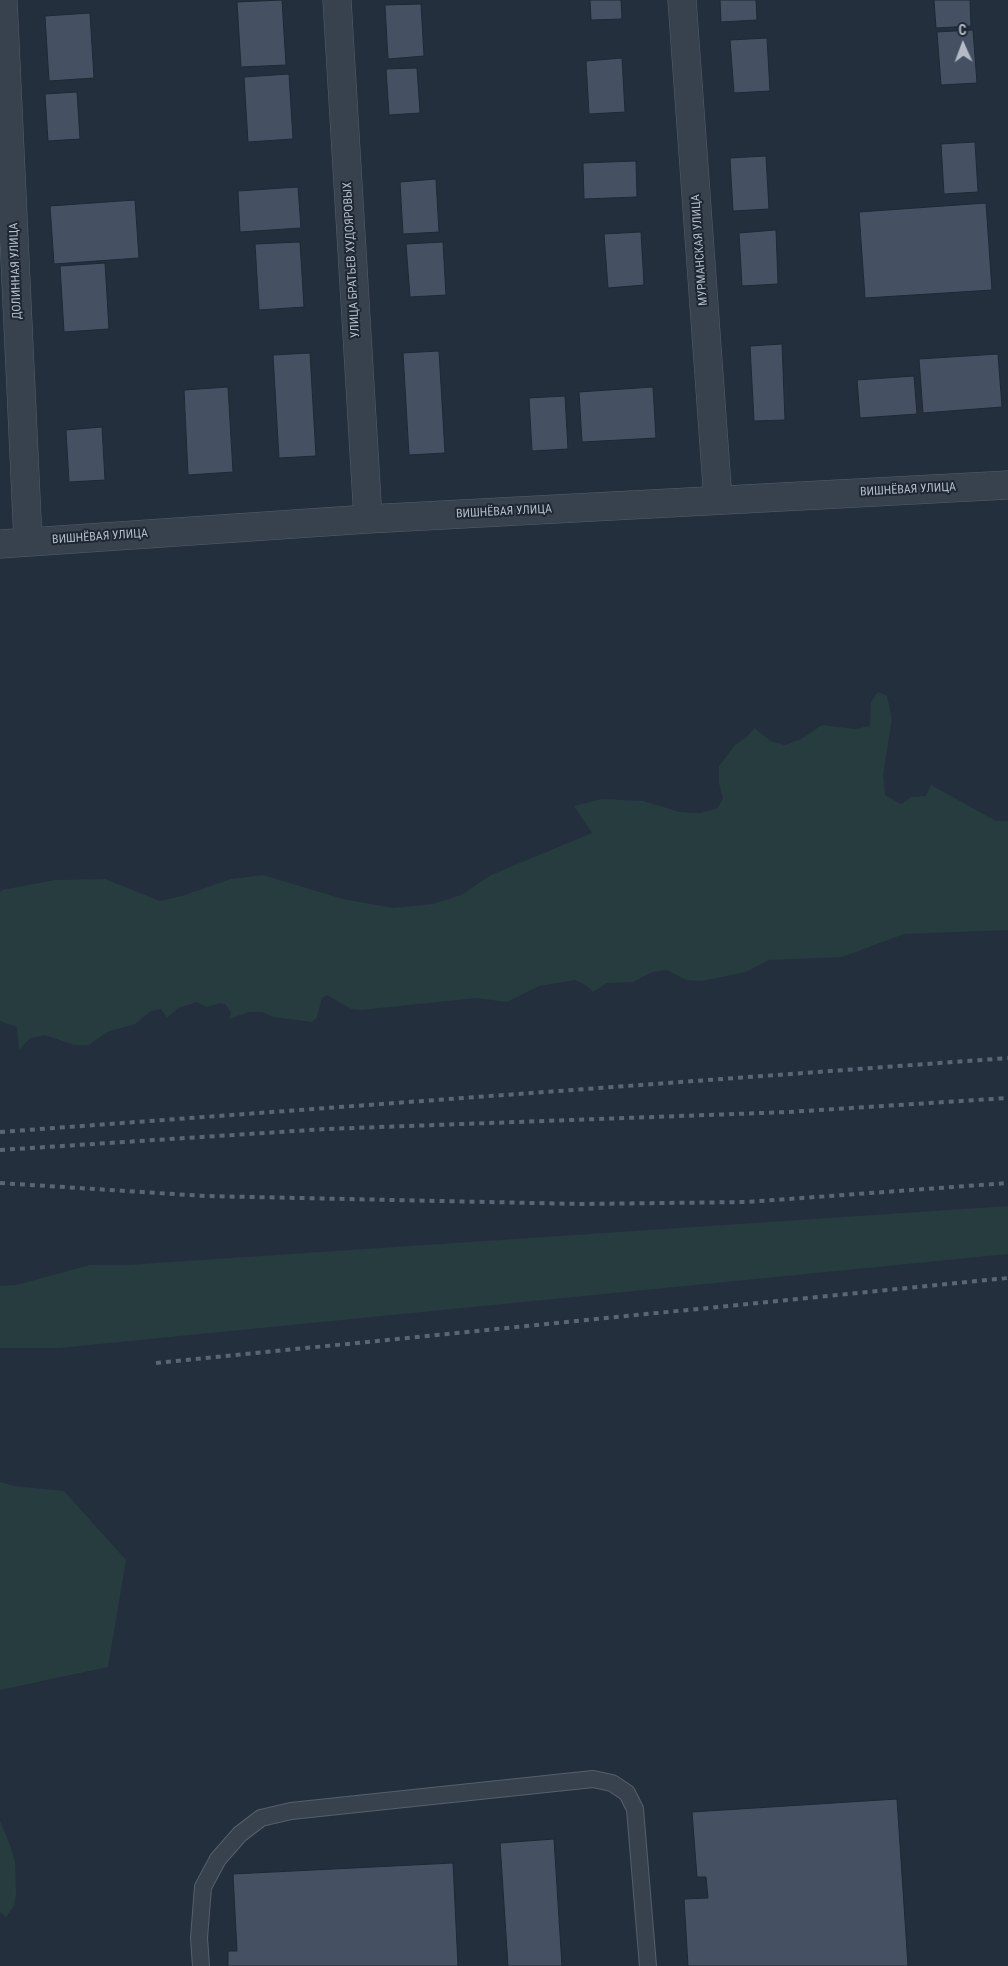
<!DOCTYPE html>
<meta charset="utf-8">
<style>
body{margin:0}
#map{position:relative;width:1008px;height:1966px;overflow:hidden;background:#242f3e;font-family:"Roboto Condensed",sans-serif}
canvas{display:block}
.north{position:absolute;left:938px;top:20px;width:50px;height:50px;-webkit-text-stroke:4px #1d2633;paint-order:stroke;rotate:358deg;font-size:14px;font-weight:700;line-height:20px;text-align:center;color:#b4bcc9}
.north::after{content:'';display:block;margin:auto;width:18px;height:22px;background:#b4bcc9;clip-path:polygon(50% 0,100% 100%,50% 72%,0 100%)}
</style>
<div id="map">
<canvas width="1008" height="1966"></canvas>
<div class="north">С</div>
</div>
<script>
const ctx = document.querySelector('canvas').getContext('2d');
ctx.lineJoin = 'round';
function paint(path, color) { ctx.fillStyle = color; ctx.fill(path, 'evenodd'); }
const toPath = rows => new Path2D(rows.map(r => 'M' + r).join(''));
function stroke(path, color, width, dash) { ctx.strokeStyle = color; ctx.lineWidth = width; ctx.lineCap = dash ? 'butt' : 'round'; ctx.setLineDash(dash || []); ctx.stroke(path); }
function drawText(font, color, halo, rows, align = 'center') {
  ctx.font = font + ' "Roboto Condensed",sans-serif'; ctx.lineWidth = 4; ctx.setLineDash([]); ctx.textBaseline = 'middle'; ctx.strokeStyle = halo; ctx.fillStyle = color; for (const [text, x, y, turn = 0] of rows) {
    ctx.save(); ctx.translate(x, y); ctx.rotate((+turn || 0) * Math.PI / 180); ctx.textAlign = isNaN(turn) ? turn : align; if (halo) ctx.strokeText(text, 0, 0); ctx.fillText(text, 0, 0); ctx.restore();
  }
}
paint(toPath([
 [878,692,887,696,892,719,883,775,885,795,901,804,911,797,926,796,931,785,996,821,1008,821,1008,930,904,934,842,957,769,960,746,972,702,981,686,980,667,970,652,972,633,982,607,983,593,992,586,985,575,980,539,986,507,1002,476,998,361,1010,351,1009,327,995,322,998,317,1017,312,1022,273,1017,262,1012,249,1012,229,1019,231,1012,225,1004,220,1003,207,1007,197,1002,178,1008,167,1018,161,1009,151,1011,135,1024,107,1032,89,1045,74,1045,45,1035,30,1038,19,1050,17,1027,0,1021,0,892,2,890,55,880,105,879,160,901,182,896,231,879,263,875,343,899,393,908,433,904,461,895,491,875,592,833,574,806,602,799,643,801,680,812,700,813,718,808,723,798,719,783,719,766,735,745,747,737,754,728,772,742,785,745,801,739,822,725,855,729,870,726,871,702],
 [1008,1206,1008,1254,59,1348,0,1348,0,1286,16,1285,90,1265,127,1265],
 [0,1482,14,1486,64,1491,126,1560,108,1667,0,1690],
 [0,1821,9,1842,15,1861,16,1894,14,1906,6,1917,0,1912]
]), '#263c3f');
const building = toPath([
 [282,0,286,65,241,67,237,2,282,0],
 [590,0,621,0,622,19,591,20,590,0],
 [720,0,756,0,757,20,721,22,720,0],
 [934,0,970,0,971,26,936,28,934,0],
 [421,4,424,56,388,59,385,5,421,4],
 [90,13,94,78,49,81,45,16,90,13],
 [973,30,977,83,941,85,937,32,973,30],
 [767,38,770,91,734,93,730,40,767,38],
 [622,58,625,112,589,114,586,61,622,58],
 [417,68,420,113,389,115,386,69,417,68],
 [289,74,293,139,248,142,244,77,289,74],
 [77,92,80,139,48,141,45,94,77,92],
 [975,142,978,192,944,194,941,144,975,142],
 [766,156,769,209,733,211,730,158,766,156],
 [636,161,637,197,584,199,583,163,636,161],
 [436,179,439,232,403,234,400,182,436,179],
 [298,187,301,228,240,232,238,191,298,187],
 [135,200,139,258,54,264,50,206,135,200],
 [986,203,992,290,865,298,859,212,986,203],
 [776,230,778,284,742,286,739,233,776,230],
 [641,232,644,285,608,288,604,234,641,232],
 [300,242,304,307,259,310,255,244,300,242],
 [443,242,446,295,410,297,406,244,443,242],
 [105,263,109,329,64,332,60,266,105,263],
 [782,344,785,420,754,421,750,346,782,344],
 [439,351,445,453,409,455,403,353,439,351],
 [310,353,316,456,279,458,273,355,310,353],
 [998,354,1002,407,923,413,919,359,998,354],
 [914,376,917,414,860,418,857,380,914,376],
 [228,387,233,472,188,475,184,390,228,387],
 [653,387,656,438,582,442,579,392,653,387],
 [565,396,568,449,532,451,529,398,565,396],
 [102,427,105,480,69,482,66,430,102,427],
 [897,1799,908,1966,688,1966,684,1899,708,1898,706,1877,697,1877,692,1812,897,1799],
 [554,1839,562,1966,508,1966,500,1843,554,1839],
 [453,1863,458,1966,228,1966,228,1951,237,1951,233,1874,453,1863]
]);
paint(building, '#455162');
stroke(building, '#1f2835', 1);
const lane = toPath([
 [201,1966,199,1938,203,1887,218,1859,240,1834,261,1818,291,1811,593,1779,612,1783,627,1793,635,1809,648,1966]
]);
const street = toPath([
 [3,0,28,541],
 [337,0,368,519],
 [682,0,718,500],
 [0,544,368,519,1008,485]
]);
stroke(lane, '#565f6c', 18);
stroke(street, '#565f6c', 29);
stroke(lane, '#38414e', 16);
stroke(street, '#38414e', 28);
stroke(toPath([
 [0,1132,1008,1058],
 [0,1150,326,1129,789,1112,1008,1098],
 [0,1183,205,1196,581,1204,747,1202,1008,1183],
 [156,1363,1008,1278]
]), '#5a6575', 4, [5, 5]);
drawText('12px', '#b4bcc9', '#1d2633', [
 ["МУРМАНСКАЯ УЛИЦА",700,250,-94],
 ["УЛИЦА БРАТЬЕВ ХУДОЯРОВЫХ",352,260,-93],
 ["ДОЛИННАЯ УЛИЦА",16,271,-92],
 ["ВИШНЁВАЯ УЛИЦА",908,490,-3],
 ["ВИШНЁВАЯ УЛИЦА",504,512,-3],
 ["ВИШНЁВАЯ УЛИЦА",100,537,-4]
]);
</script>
